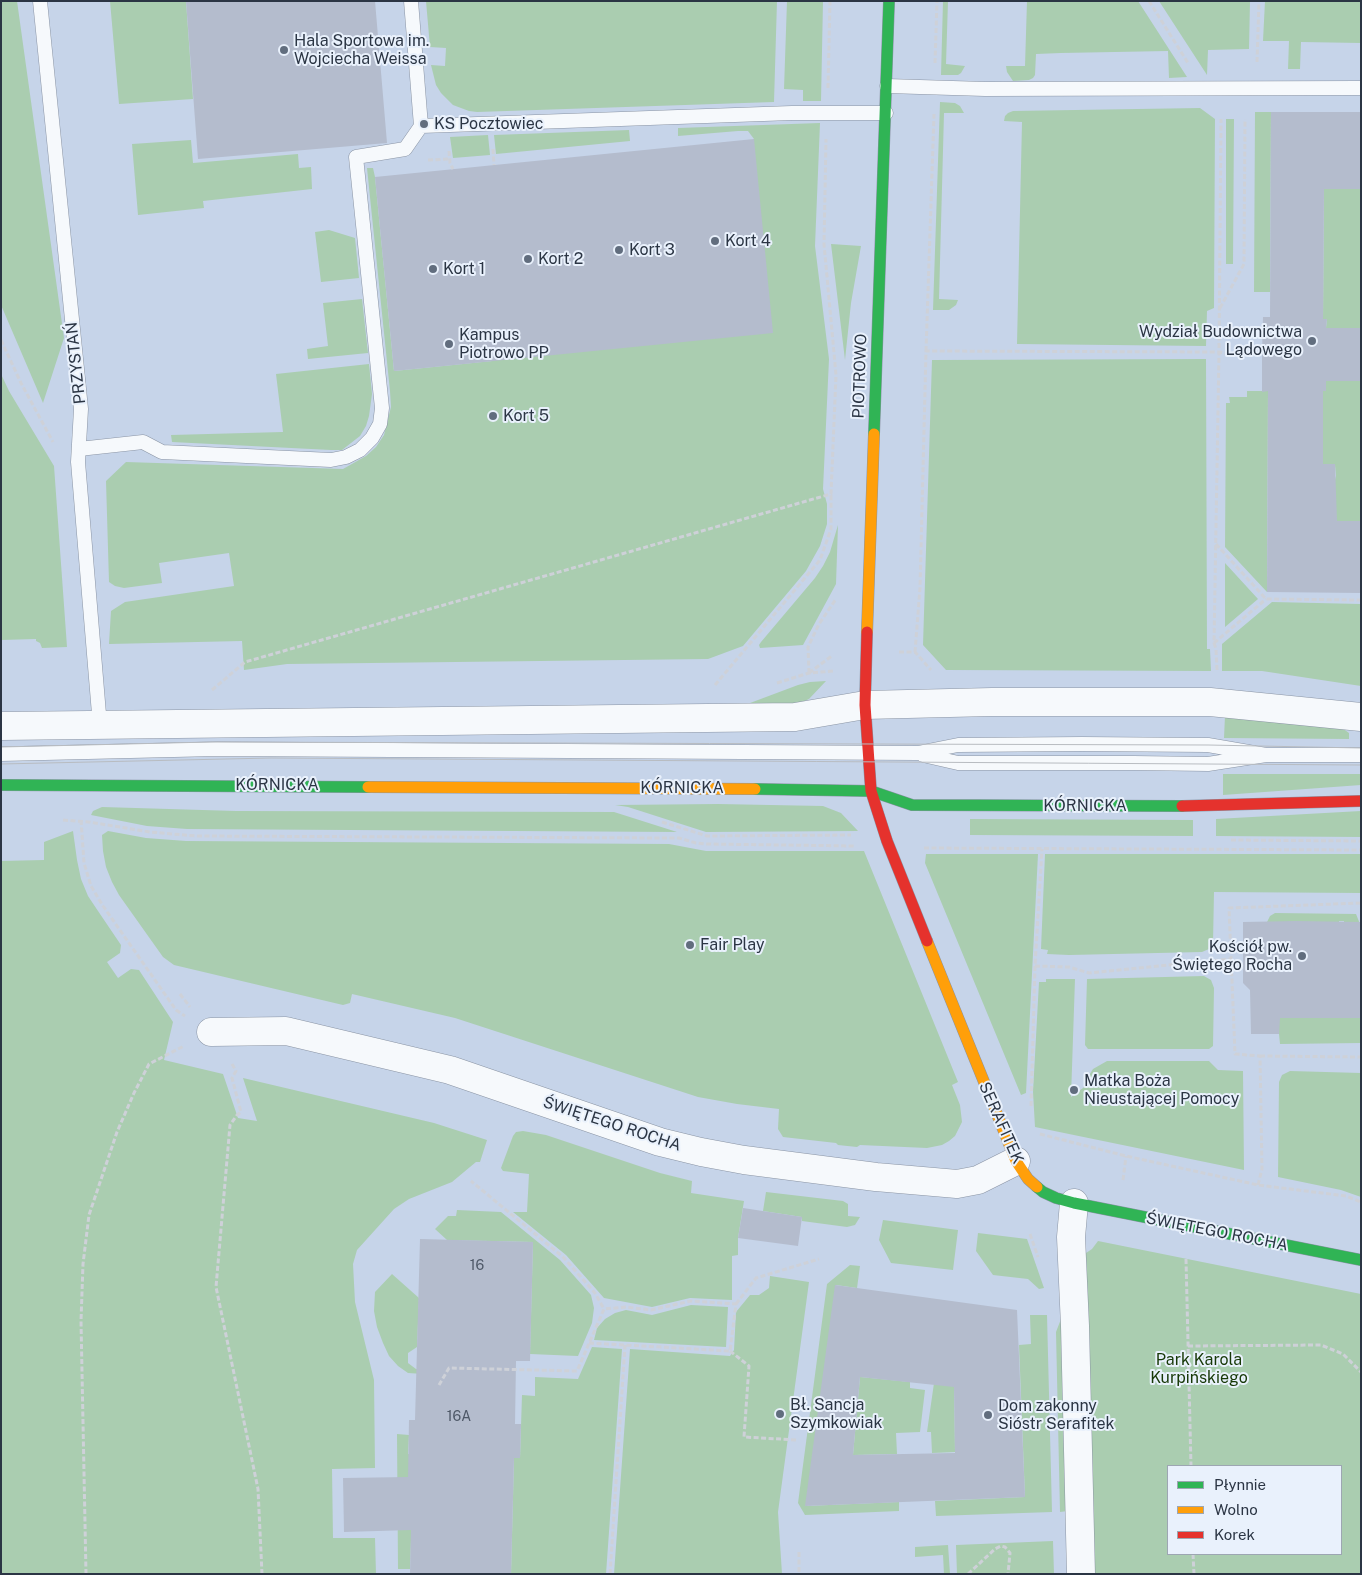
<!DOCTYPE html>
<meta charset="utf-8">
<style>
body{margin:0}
#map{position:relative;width:1362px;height:1575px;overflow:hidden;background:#c6d4e9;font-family:"Public Sans",sans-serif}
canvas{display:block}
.frame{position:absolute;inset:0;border:2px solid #2b3544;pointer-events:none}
.legend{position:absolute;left:1167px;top:1465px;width:175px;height:90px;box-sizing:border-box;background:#e9f1fc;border:1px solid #9da6b2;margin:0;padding:6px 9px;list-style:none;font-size:15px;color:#2b3544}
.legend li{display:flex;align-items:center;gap:10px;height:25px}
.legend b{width:25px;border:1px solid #9da6b2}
</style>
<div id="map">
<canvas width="1362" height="1575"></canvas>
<div class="frame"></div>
<ul class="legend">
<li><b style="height:6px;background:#30b455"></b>Płynnie</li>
<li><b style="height:6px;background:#ff9f0a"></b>Wolno</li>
<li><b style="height:6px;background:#e5322d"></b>Korek</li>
</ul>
</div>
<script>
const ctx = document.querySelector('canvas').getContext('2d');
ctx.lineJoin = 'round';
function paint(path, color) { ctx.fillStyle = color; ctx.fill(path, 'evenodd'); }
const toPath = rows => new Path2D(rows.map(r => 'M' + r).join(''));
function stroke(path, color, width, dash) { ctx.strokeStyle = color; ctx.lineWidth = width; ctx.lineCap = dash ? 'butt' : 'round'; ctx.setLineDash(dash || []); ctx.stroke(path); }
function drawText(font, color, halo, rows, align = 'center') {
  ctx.font = font + ' "Public Sans",sans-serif'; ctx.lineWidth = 4; ctx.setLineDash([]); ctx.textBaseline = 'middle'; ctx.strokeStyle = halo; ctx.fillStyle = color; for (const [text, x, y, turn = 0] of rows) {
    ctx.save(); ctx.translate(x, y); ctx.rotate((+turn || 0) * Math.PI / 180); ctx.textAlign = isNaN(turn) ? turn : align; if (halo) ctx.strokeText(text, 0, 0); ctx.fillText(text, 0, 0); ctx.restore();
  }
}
paint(toPath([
 [1,1,17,1,64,338,43,403,1,305],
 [110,1,186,1,193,99,119,104],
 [426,1,777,1,774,102,477,112,469,111,453,105,441,93,436,85,431,65,445,66,446,48,430,47],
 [787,1,823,1,821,101,803,101,803,90,784,89],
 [943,1,948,1,946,64,965,66,961,73,958,75,941,75],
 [1027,1,1138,1,1187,77,1169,78,1168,51,1061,53,1036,54,1035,75,1033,78,1029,80,1013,81,1007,72,1006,66,1025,66],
 [1159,1,1250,1,1249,49,1208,50,1207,75],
 [1265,1,1361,1,1361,43,1301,42,1300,69,1288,69,1289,41,1263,41],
 [940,102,955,103,960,106,964,113,944,113,939,299,958,300,956,305,949,310,933,310],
 [1200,108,1215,119,1214,308,1207,311,1206,346,1017,344,1022,122,1004,121,1005,116,1008,113,1013,111],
 [1255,112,1271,112,1270,292,1254,292],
 [1226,119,1234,119,1233,264,1226,264],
 [820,123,815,246,829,359,823,489,827,504,827,524,820,546,806,571,743,646,708,659,287,664,244,670,242,641,109,644,111,611,125,602,234,586,229,553,159,563,162,583,124,588,115,586,109,582,106,481,126,462,343,469,366,456,376,447,384,435,391,407,390,391,367,168,373,168,375,177,394,371,492,361,754,139,748,131,738,131,678,136,678,128],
 [629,130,630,141,496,154,494,135],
 [488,135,490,155,453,158,450,137],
 [191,140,193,163,298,154,299,168,311,167,312,189,203,201,204,208,138,215,132,144],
 [1324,189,1361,189,1360,328,1326,328,1327,319,1323,319],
 [329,230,355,238,359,278,321,282,315,232],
 [831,244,861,246,851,303,845,360],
 [362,299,368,353,308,359,307,349,328,346,323,303],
 [1206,359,1207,649,1210,649,1211,671,946,670,923,645,932,360],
 [369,364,372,394,369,416,366,426,360,436,342,450,331,450,172,442,171,435,283,432,276,374],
 [1,374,9,391,54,466,67,647,42,648,40,643,36,641,36,639,1,640],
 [1326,381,1360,381,1361,521,1323,521,1336,476,1335,465,1323,464,1323,391,1326,391],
 [1247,391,1268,391,1267,592,1225,547,1226,403,1230,403,1229,397,1247,397],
 [838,525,836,584,803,645,760,648,759,645,761,642,815,578,823,566,830,552],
 [1225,563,1258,599,1225,627],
 [1272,602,1361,604,1361,686,1262,671,1222,671,1222,644],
 [826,681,809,699,798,704,722,707,750,703,798,685,810,682],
 [1225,716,1342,728,1349,733,1349,739,1224,738],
 [1223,774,1361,774,1361,785,1223,795],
 [718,804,823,806,841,813,858,831,706,832,628,807,615,805],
 [102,807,236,811,614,812,677,832,187,829,147,826,91,815,93,811],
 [1361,811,1361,837,1216,836,1216,819],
 [970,819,1193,820,1193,836,970,835],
 [73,831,77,860,81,879,88,896,98,911,121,945,120,953,107,962,118,978,131,969,139,970,173,1022,164,1060,223,1074,238,1118,257,1121,243,1078,434,1123,487,1140,480,1162,476,1162,452,1182,409,1199,394,1209,357,1250,353,1264,355,1302,374,1380,375,1468,332,1469,333,1538,375,1538,376,1574,1,1574,1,861,44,860,44,842],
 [108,831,146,838,186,841,669,844,706,851,864,851,958,1082,952,1085,960,1105,962,1122,955,1136,949,1141,942,1145,927,1148,860,1145,857,1147,838,1145,836,1143,783,1137,778,1129,779,1109,737,1104,698,1097,455,1018,352,994,350,1003,343,1005,174,965,163,957,119,895,112,882,106,867,103,851,102,835],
 [926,854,1038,854,1026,1093,1021,1095,925,863],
 [1045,854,1361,854,1361,893,1214,892,1213,943,1209,949,1202,952,1069,955,1047,954,1048,950,1041,949],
 [1275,913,1356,914,1360,924,1344,924,1344,921,1339,921,1339,923,1267,922,1270,916],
 [1204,976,1211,980,1214,988,1213,1046,1209,1049,1088,1049,1085,1045,1087,979],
 [1046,979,1075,979,1071,1097,1087,1085,1088,1077,1093,1069,1107,1061,1209,1061,1218,1070,1243,1071,1244,1170,1035,1127,1033,1092,1039,982,1046,982],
 [1277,1014,1361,1014,1361,1043,1280,1044],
 [1290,1071,1361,1073,1361,1197,1341,1190,1278,1177,1279,1082,1282,1075],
 [523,1131,546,1135,660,1173,692,1181,691,1193,744,1201,738,1238,738,1255,732,1256,732,1300,690,1298,652,1307,604,1298,566,1255,513,1212,527,1212,529,1174,503,1171,501,1168,513,1136,516,1132],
 [766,1192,843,1201,848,1204,848,1216,860,1217,855,1225,847,1227,802,1221,802,1217,763,1211],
 [457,1210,501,1212,560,1260,591,1295,594,1308,592,1323,578,1356,530,1354,533,1242,447,1240,435,1229,448,1216,456,1216],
 [883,1220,958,1230,953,1270,891,1263,879,1240],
 [978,1233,1027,1239,1044,1288,1039,1289,1028,1279,993,1275,976,1251],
 [1098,1241,1361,1294,1361,1574,1092,1574,1086,1253,1092,1249],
 [1168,1466,1341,1466,1341,1554,1168,1554],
 [850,1265,860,1266,857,1288,836,1285,806,1506,899,1502,899,1511,805,1515,798,1503,827,1284],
 [392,1274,419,1298,417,1347,408,1353,408,1363,416,1369,439,1375,408,1373,398,1366,389,1356,383,1343,377,1327,374,1311,375,1292],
 [770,1276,809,1282,778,1512,782,1574,614,1574,630,1349,730,1356,734,1350,736,1312,750,1295,759,1295,769,1288],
 [691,1305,728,1307,726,1347,594,1340,597,1328,605,1319,615,1313,626,1310,652,1315],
 [1030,1315,1047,1315,1052,1512,936,1516,935,1501,1025,1497,1019,1345,1031,1344],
 [1061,1319,1068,1511,1060,1512,1056,1332],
 [592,1347,622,1349,606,1574,511,1574,514,1458,520,1458,522,1395,535,1396,535,1377,578,1379],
 [935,1376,954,1379,955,1452,932,1453,931,1432,927,1432],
 [860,1377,910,1382,910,1388,925,1390,920,1432,896,1433,897,1454,853,1455],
 [397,1434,409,1435,408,1454,414,1454,410,1569,398,1569],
 [1053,1541,1054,1574,957,1574,956,1545],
 [948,1545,950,1574,944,1574,943,1555,915,1557,915,1547]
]), '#aacdb0');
paint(toPath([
 [186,1,375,1,387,143,198,159],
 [1271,112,1361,112,1361,189,1324,189,1323,319,1327,319,1326,328,1361,328,1361,381,1326,381,1326,391,1323,391,1323,464,1335,464,1337,521,1361,521,1361,593,1267,592,1268,391,1262,392,1262,354,1263,317,1270,317],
 [754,139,773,333,394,371,375,177],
 [1296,921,1361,922,1361,1018,1280,1018,1279,1034,1251,1034,1250,990,1243,983,1243,922],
 [743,1208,802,1217,798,1246,738,1238],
 [420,1239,533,1242,530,1361,516,1361,515,1424,521,1424,520,1458,514,1458,511,1574,410,1574,411,1530,344,1532,343,1478,408,1477,409,1420,415,1420],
 [835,1285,1017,1310,1025,1497,805,1506],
 [860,1377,954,1387,955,1453,853,1455]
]), '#b4bccd');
const lane = toPath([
 [40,1,81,409,78,462,100,726],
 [411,1,421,126,792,113,886,113],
 [887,86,985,89,1361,88],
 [79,449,143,442,162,452,331,460,346,457,360,450,372,438,380,424,382,408,356,157,405,149,421,126],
 [1,754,217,749,918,753,958,745,1082,744,1208,745,1266,755],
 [923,755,958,763,1133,763,1208,764,1266,755,1361,755]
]);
const street = toPath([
 [1,726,795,717,865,705,992,702,1210,702,1361,717],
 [211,1032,286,1031,450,1070,660,1142,701,1152,744,1160,876,1177,957,1184,978,1180,1016,1161],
 [1074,1203,1071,1237,1075,1326,1081,1574]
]);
const fast = toPath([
 [874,434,889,1],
 [1,785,368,787],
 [755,789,871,791,912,805,1182,806],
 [1037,1187,1043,1192,1056,1198,1074,1203,1361,1260]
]);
const slow = toPath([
 [867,632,874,434],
 [368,787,755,789],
 [927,941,1016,1161,1028,1179,1037,1187]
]);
const jam = toPath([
 [867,632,865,705,871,791,887,841,927,941],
 [1182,806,1361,801]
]);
stroke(lane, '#8a94a4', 15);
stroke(street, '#8a94a4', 29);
stroke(fast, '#8a94a4', 12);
stroke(slow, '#8a94a4', 12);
stroke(jam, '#8a94a4', 12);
stroke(toPath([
 [1149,1,1188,63],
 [1257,62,1259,1],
 [935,63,937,1],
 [828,88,830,1],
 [493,149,494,165],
 [449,151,450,163,453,169],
 [428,160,450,159],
 [1220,308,1244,264,1245,119],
 [1,340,21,383,53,442],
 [926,351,934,114],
 [1216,544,1266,599,1361,600],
 [1214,643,1266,599],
 [899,652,915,652,931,670],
 [915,652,920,588,926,351,1219,352,1230,354,1262,354],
 [1217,670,1216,649,1214,643,1219,352,1221,119],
 [809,673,808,647,819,624,836,599],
 [809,673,833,655],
 [777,683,809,673,834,671],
 [715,685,820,560,831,529,831,494],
 [212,690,245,662,831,494,836,375,824,244,826,139],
 [63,820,89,822,150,832,196,836,667,838,679,838,696,843,707,844,855,846],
 [81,820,84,863,91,886,103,906,176,1010,185,1016],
 [662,822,707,836,851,835],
 [1231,840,1361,841],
 [924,848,1361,850],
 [1035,966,1069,967,1089,973,1230,959],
 [180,994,190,1007],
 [1260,1056,1361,1057],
 [232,1064,236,1071,232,1078,241,1112,237,1115,230,1125,216,1287,258,1489,262,1574],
 [1031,1106,1035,966,1042,849],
 [1040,1134,1126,1156,1258,1185,1346,1196,1361,1202],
 [1123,1180,1126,1156],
 [1258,1185,1262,1169,1260,1056,1235,1054,1229,908,1361,903],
 [1030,1234,1038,1257],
 [1186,1259,1191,1466],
 [736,1304,756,1278,819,1259],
 [589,1343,730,1351,736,1304,691,1301,651,1310,626,1307,604,1309],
 [1188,1346,1321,1345,1343,1354,1361,1372],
 [730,1351,749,1366,744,1437,797,1440],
 [439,1385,449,1368,577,1371,604,1309,595,1293,563,1257,471,1181],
 [799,1552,799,1574],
 [1193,1554,1194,1574],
 [86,1574,81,1321,83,1264,89,1215,117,1132,134,1093,149,1064,184,1046],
 [610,1574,625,1345],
 [968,1574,995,1549,1001,1546,1005,1547,1010,1553,1008,1574]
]), '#ced1d8', 3, [5, 2.5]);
stroke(lane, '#f6f9fc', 14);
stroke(street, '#f6f9fc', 28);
stroke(fast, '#30b455', 11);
stroke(slow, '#ff9f0a', 11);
stroke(jam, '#e5322d', 11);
stroke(toPath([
 [1,747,211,742,1208,745,1361,748],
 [1,764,271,758,1361,765]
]), '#b8bcc1', 1);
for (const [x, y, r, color] of [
 [284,50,5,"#616d7e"],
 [424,124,5,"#616d7e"],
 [715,241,5,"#616d7e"],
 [619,250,5,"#616d7e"],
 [528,259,5,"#616d7e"],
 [433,269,5,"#616d7e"],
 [1312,341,5,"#616d7e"],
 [449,344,5,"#616d7e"],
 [493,416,5,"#616d7e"],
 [690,945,5,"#616d7e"],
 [1302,956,5,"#616d7e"],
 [1074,1090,5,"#616d7e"],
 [780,1414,5,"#616d7e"],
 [988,1415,5,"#616d7e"]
]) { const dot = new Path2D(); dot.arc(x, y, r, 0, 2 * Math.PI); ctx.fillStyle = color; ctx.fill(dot); stroke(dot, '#e9f1fc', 2); }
drawText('14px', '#4e5867', null, [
 ["16",477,1266],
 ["16A",459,1417]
]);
drawText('16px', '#2b3544', '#e9f1fc', [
 ["Hala Sportowa im.",294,41],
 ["Wojciecha Weissa",294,59],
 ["KS Pocztowiec",434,124],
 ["Kort 4",725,241],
 ["Kort 3",629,250],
 ["Kort 2",538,259],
 ["Kort 1",443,269],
 ["Wydział Budownictwa",1302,332,"right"],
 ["Lądowego",1302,350,"right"],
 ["Kampus",459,335],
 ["Piotrowo PP",459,353],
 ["Kort 5",503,416],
 ["Fair Play",700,945],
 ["Kościół pw.",1292,947,"right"],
 ["Świętego Rocha",1292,965,"right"],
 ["Matka Boża",1084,1081],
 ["Nieustającej Pomocy",1084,1099],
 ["Bł. Sancja",790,1405],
 ["Szymkowiak",790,1423],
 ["Dom zakonny",998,1406],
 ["Sióstr Serafitek",998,1424]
], 'left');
drawText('16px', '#2b3544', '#e9f1fc', [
 ["PRZYSTAŃ",76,363,-96],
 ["PIOTROWO",860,376,-88],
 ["KÓRNICKA",277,785],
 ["KÓRNICKA",682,788],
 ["KÓRNICKA",1085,806],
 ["SERAFITEK",1001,1123,66],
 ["ŚWIĘTEGO ROCHA",612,1124,18],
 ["ŚWIĘTEGO ROCHA",1217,1232,11]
]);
drawText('16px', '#163806', '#e9f1fc', [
 ["Park Karola",1199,1360],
 ["Kurpińskiego",1199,1378]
]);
</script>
